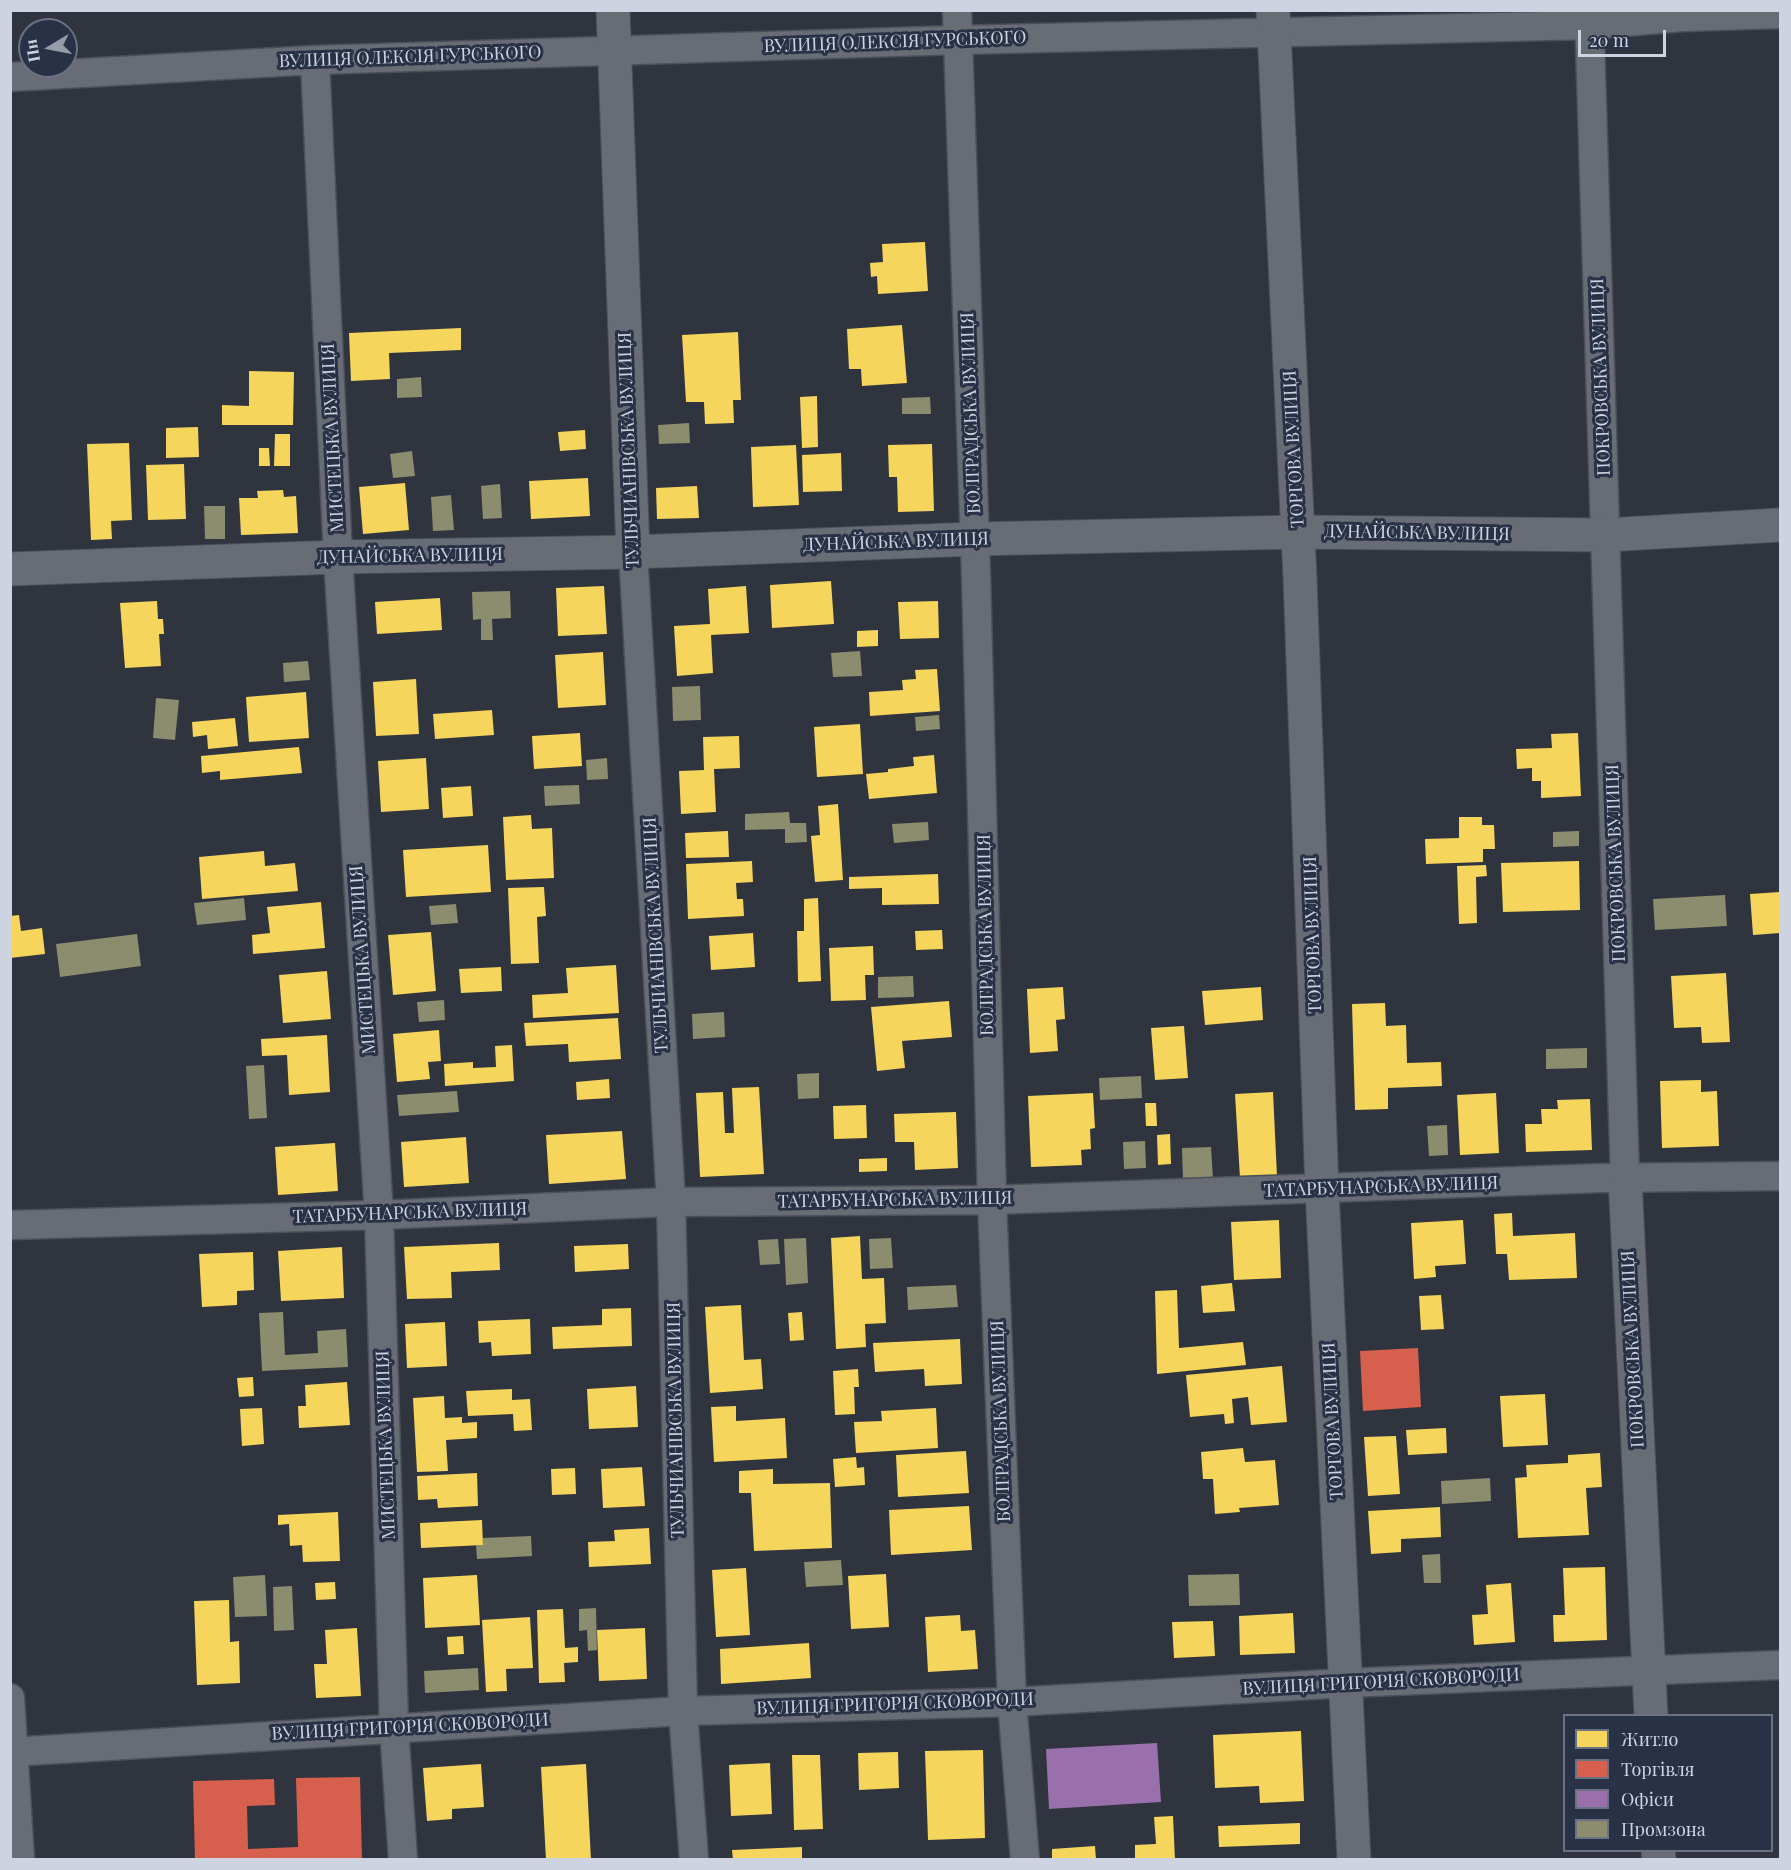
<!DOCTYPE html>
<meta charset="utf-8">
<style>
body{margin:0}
#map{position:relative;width:1791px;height:1870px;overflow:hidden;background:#2f343f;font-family:"Playfair Display",serif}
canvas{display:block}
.frame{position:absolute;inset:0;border:12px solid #cdd3e0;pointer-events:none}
.legend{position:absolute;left:1563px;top:1714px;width:210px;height:138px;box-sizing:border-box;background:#283146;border:2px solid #6a7284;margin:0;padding:8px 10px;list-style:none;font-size:18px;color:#cdd3e0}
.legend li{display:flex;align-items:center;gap:12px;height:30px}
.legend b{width:30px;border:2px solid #6a7284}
.north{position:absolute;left:18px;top:18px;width:60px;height:60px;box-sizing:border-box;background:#283146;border:2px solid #6a7284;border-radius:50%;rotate:260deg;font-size:16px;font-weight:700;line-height:24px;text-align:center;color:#cdd3e0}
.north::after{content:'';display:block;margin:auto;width:21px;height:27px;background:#969ba8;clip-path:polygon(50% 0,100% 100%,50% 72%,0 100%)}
.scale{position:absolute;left:1578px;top:30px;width:88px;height:27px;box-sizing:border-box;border:3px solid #cdd3e0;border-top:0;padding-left:8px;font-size:18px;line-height:21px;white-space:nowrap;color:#cdd3e0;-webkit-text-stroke:4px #283146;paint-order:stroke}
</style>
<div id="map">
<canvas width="1791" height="1870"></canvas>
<div class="frame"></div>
<ul class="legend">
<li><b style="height:16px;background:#f6d55c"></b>Житло</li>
<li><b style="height:16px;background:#d6604d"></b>Торгівля</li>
<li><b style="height:16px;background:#9970ab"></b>Офіси</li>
<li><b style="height:16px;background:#8c8c6e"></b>Промзона</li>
</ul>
<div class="north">Пн</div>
<div class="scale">20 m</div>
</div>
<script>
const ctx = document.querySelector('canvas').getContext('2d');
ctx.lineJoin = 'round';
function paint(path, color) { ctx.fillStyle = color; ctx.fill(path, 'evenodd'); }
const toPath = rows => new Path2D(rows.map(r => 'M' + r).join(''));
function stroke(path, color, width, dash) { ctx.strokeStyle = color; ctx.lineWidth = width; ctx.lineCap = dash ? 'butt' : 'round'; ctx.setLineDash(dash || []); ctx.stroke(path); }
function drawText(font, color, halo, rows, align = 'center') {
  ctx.font = font + ' "Playfair Display",serif'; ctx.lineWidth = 6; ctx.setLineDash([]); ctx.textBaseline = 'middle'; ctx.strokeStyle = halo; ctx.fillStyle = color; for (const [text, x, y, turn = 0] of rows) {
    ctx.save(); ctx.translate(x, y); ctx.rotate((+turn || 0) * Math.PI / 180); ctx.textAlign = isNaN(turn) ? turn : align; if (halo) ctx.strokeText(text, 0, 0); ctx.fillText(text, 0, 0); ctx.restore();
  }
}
paint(toPath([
 [925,242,928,291,878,294,877,276,871,277,870,263,883,262,882,244],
 [902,325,907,383,862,386,861,369,849,369,847,329],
 [461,328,461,350,389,353,390,379,351,381,349,333],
 [738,332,741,400,733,400,734,423,705,424,704,402,686,402,682,335],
 [249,371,294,372,293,425,222,425,222,405,249,406],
 [817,396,818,447,802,448,800,397],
 [198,427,199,457,166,458,166,428],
 [585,430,586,449,560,451,558,432],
 [275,434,290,434,290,466,274,466],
 [129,443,132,520,111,521,112,539,91,540,87,444],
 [932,444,934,511,898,512,897,477,889,477,888,445],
 [796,445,799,505,753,507,751,447],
 [259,448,269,448,270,466,259,466],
 [841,453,842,491,803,492,802,455],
 [184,464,186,519,148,520,146,465],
 [588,478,590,516,531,519,529,481],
 [405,483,409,530,363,534,359,487],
 [697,486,699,518,657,519,656,488],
 [283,490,284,497,296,496,298,533,241,535,239,498,258,498,257,491],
 [831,581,834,624,772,628,770,585],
 [604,586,607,634,558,636,556,588],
 [746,586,749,633,711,635,713,673,677,676,674,626,710,624,708,589],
 [440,598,442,630,377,634,375,602],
 [157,601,158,619,163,619,164,634,159,634,161,666,125,668,120,603],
 [938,601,939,638,900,639,898,602],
 [878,630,878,646,857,647,857,631],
 [603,652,606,705,558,708,555,655],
 [937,669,940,711,870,716,869,692,903,690,902,680,916,679,915,670],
 [416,679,419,734,376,736,373,682],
 [306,692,309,738,249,742,246,697],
 [492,710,494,735,435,739,433,714],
 [235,718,238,746,208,749,207,735,193,737,192,722],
 [860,724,863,774,817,777,814,727],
 [580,733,582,766,534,769,532,736],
 [1578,733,1581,796,1541,798,1541,781,1532,781,1532,768,1517,769,1516,749,1552,748,1551,734],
 [739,736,740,768,714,769,716,812,681,814,679,771,704,770,703,737],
 [299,747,302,773,220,780,220,771,202,773,201,756],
 [934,755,937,793,869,799,866,774,888,772,888,769,914,766,913,757],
 [426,758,429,809,381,812,378,761],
 [471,786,473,816,443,818,441,788],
 [838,804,843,880,815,882,811,836,820,835,818,806],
 [531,815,532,829,552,828,554,878,506,880,503,817],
 [1459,817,1482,817,1482,825,1494,825,1495,849,1483,849,1483,862,1426,864,1425,839,1459,838],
 [728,831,729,857,686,858,685,833],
 [488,845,491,892,406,897,403,850],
 [264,851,265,866,295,863,298,891,202,899,199,857],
 [752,861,753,882,736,883,737,899,743,899,744,916,688,919,686,864],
 [1579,861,1580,910,1503,912,1501,863],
 [1486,865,1487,876,1476,877,1477,923,1459,924,1457,866],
 [938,874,939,904,882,905,882,888,849,889,849,877],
 [544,887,546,916,537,917,539,963,511,964,508,888],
 [1780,892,1780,933,1753,935,1750,894],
 [818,898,821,981,798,982,797,931,804,931,804,899],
 [321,902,325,948,253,954,252,935,270,933,267,907],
 [19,915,21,931,42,928,45,954,10,958,10,916],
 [942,930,943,949,916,950,915,931],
 [431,932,436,991,393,995,388,935],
 [753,933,755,967,711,970,709,936],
 [873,946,874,975,865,975,866,1000,831,1001,829,948],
 [616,965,619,1013,533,1018,532,995,568,993,566,968],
 [501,967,502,991,461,993,459,969],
 [327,971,331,1019,283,1023,279,975],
 [1726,973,1730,1042,1702,1043,1701,1027,1674,1028,1671,976],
 [1063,987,1065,1019,1056,1020,1058,1051,1030,1053,1027,989],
 [1261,987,1263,1020,1205,1025,1202,991],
 [949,1001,952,1037,902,1041,905,1068,877,1071,871,1007],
 [1385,1003,1386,1026,1406,1025,1407,1063,1441,1062,1442,1086,1388,1088,1388,1109,1355,1110,1352,1004],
 [618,1018,621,1059,569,1062,568,1044,526,1046,524,1023],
 [1184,1026,1188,1078,1155,1080,1151,1028],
 [439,1030,441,1061,428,1062,430,1079,397,1082,393,1034],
 [327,1035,330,1092,289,1095,287,1055,262,1056,261,1039],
 [512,1045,514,1081,445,1086,444,1064,473,1062,473,1068,496,1067,495,1046],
 [609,1079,610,1098,577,1100,576,1082],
 [1701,1080,1701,1092,1717,1091,1719,1146,1662,1148,1660,1081],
 [759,1087,764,1174,700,1177,696,1093,723,1092,725,1133,734,1133,732,1088],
 [1273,1092,1277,1176,1240,1178,1235,1094],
 [1093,1093,1095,1128,1090,1129,1091,1149,1081,1150,1082,1165,1031,1167,1028,1096],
 [1496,1093,1499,1153,1460,1155,1457,1095],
 [1590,1099,1592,1150,1526,1152,1525,1124,1542,1124,1541,1109,1558,1109,1557,1100],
 [1145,1103,1156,1103,1157,1126,1146,1126],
 [866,1105,867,1138,834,1139,833,1106],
 [956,1112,958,1168,915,1170,914,1142,895,1142,894,1114],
 [622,1131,626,1179,549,1184,546,1135],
 [1170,1134,1171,1164,1158,1165,1157,1135],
 [466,1137,469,1183,404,1187,401,1142],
 [335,1143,338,1191,278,1195,275,1147],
 [887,1158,887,1171,859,1172,859,1159],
 [1512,1213,1513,1236,1575,1233,1577,1278,1509,1280,1507,1254,1496,1254,1494,1214],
 [1279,1220,1281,1278,1234,1280,1231,1222],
 [1463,1220,1466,1264,1435,1266,1436,1277,1414,1279,1411,1223],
 [860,1236,862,1279,884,1278,886,1323,865,1324,866,1347,836,1349,831,1238],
 [499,1243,500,1270,451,1272,452,1298,407,1299,404,1247],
 [628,1244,629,1269,575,1272,574,1246],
 [342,1247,344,1298,281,1301,278,1251],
 [253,1252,254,1290,237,1291,237,1305,202,1307,199,1254],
 [1232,1283,1235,1311,1203,1313,1201,1286],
 [1177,1290,1179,1348,1243,1342,1246,1365,1157,1374,1155,1291],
 [1441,1295,1444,1329,1421,1330,1419,1296],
 [741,1305,744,1360,761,1359,763,1389,710,1393,705,1307],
 [631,1308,632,1346,553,1349,552,1327,602,1325,602,1309],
 [802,1312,804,1340,790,1341,788,1313],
 [530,1319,531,1354,492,1356,491,1342,479,1343,478,1321],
 [445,1322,447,1366,407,1368,405,1324],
 [960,1339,962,1384,925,1386,924,1369,875,1372,873,1343],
 [1282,1366,1287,1422,1251,1425,1248,1397,1232,1399,1234,1423,1225,1424,1224,1414,1190,1417,1186,1375],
 [858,1369,859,1387,854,1387,855,1414,835,1415,833,1371],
 [253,1377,254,1396,239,1397,237,1378],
 [347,1382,350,1425,299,1428,298,1406,306,1406,305,1385],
 [636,1386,638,1427,589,1429,587,1389],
 [512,1389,512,1400,530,1399,532,1430,514,1431,513,1414,468,1416,466,1391],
 [1545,1394,1548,1445,1503,1447,1500,1396],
 [444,1396,445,1418,462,1417,462,1423,477,1422,477,1438,446,1440,448,1471,417,1472,413,1398],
 [736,1406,736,1421,785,1418,787,1458,714,1462,711,1407],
 [262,1408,264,1444,242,1446,240,1409],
 [936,1408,938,1448,856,1453,854,1422,882,1421,881,1411],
 [1446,1428,1447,1453,1408,1455,1406,1430],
 [1396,1436,1400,1494,1368,1496,1364,1437],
 [1243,1448,1245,1462,1275,1460,1279,1505,1239,1508,1240,1512,1215,1514,1213,1479,1203,1479,1201,1452],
 [966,1451,969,1493,898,1497,896,1455],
 [1600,1453,1602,1487,1586,1488,1589,1535,1518,1538,1515,1478,1527,1477,1526,1465,1568,1463,1568,1455],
 [856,1457,857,1468,864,1467,865,1485,835,1487,833,1459],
 [642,1467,645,1506,603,1508,601,1469],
 [575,1468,576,1494,552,1495,551,1469],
 [773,1469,773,1484,830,1483,832,1548,754,1551,751,1493,739,1493,739,1471],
 [477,1473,478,1506,438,1508,437,1499,418,1500,417,1476],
 [969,1506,972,1550,891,1555,889,1510],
 [1440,1507,1441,1537,1401,1539,1401,1552,1371,1554,1368,1511],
 [338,1512,340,1561,303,1562,302,1545,290,1546,289,1524,278,1525,278,1515],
 [482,1520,483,1545,421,1548,420,1523],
 [649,1528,651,1564,589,1567,588,1542,615,1541,614,1530],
 [1605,1567,1607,1640,1554,1642,1553,1615,1565,1615,1563,1568],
 [746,1568,750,1635,716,1637,712,1570],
 [886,1574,889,1627,851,1629,848,1576],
 [477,1575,480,1625,425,1628,423,1578],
 [335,1582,336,1599,316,1600,315,1583],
 [1511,1583,1515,1642,1474,1645,1472,1615,1488,1614,1486,1585],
 [229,1600,230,1642,239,1641,240,1683,197,1685,194,1601],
 [563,1609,565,1648,578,1647,578,1662,564,1663,565,1682,539,1683,537,1610],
 [1293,1613,1295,1653,1240,1655,1239,1616],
 [960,1615,961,1631,975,1630,978,1669,928,1672,925,1617],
 [530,1617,533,1668,506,1669,507,1691,486,1692,482,1620],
 [1213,1621,1215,1656,1174,1658,1172,1622],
 [357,1628,361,1696,316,1698,314,1664,327,1664,325,1630],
 [645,1628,647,1679,599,1681,597,1630],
 [463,1636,464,1654,448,1655,447,1637],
 [809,1643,811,1678,721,1684,720,1649],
 [1301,1731,1304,1801,1260,1803,1259,1786,1215,1788,1213,1735],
 [983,1750,985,1838,928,1840,925,1751],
 [898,1752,899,1788,859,1790,858,1753],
 [792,1755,820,1755,823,1829,794,1830],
 [770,1763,772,1814,731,1816,729,1765],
 [481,1764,484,1807,452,1809,452,1819,427,1821,423,1768],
 [586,1764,591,1860,546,1860,541,1767],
 [1173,1816,1175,1860,1135,1860,1135,1845,1156,1844,1154,1817],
 [1300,1823,1300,1844,1219,1847,1218,1826],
 [1095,1846,1096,1860,1052,1860,1052,1849],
 [802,1847,802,1860,733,1860,732,1850]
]), '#f6d55c');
paint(toPath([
 [1418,1348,1421,1407,1363,1411,1360,1351],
 [360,1777,362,1860,195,1860,193,1781,274,1779,275,1805,247,1806,248,1849,298,1847,296,1778]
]), '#d6604d');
paint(toPath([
 [1157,1743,1161,1802,1049,1809,1046,1749]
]), '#9970ab');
paint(toPath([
 [421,377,422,397,397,398,397,379],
 [930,397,931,414,902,414,902,398],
 [689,423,690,443,659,444,658,425],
 [412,451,415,476,393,478,390,454],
 [500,484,502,518,483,519,481,486],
 [451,495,454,530,433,531,431,497],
 [204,506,225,506,225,539,205,539],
 [510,591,511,618,492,619,493,640,481,640,481,619,473,620,472,592],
 [860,651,862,676,833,677,831,653],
 [308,661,310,680,284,682,283,663],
 [700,686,701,720,673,721,672,687],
 [156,698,179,700,175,740,153,738],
 [939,715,940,729,916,731,915,717],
 [607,758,608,779,587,780,586,760],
 [579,785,580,804,545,806,544,786],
 [789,812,790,823,806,823,807,842,785,843,785,829,745,830,745,814],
 [928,822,929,840,894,843,892,824],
 [1579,831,1579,846,1553,847,1553,832],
 [1725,895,1727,926,1655,930,1653,899],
 [244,898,246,920,197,925,194,903],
 [456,904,458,923,431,925,429,906],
 [137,934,141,966,60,977,56,944],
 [913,976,914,997,878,998,878,977],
 [444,1000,445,1020,419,1022,417,1002],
 [724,1012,725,1037,693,1039,692,1014],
 [1587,1048,1587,1068,1546,1069,1546,1049],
 [264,1065,267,1118,249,1119,246,1066],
 [819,1073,819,1098,798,1099,797,1074],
 [1141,1076,1142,1098,1100,1100,1099,1078],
 [457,1091,459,1112,399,1116,397,1095],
 [1447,1125,1448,1155,1429,1156,1427,1126],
 [1145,1141,1146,1168,1124,1169,1123,1142],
 [1211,1147,1213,1179,1183,1181,1182,1148],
 [806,1238,808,1283,786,1285,784,1239],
 [891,1238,893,1268,870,1269,869,1239],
 [778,1239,780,1264,760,1265,758,1240],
 [956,1285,958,1307,908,1310,907,1287],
 [283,1312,285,1355,318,1353,317,1331,346,1329,348,1367,262,1371,259,1313],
 [1490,1478,1491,1501,1442,1504,1441,1481],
 [531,1536,532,1556,477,1559,476,1545,483,1545,483,1538],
 [1440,1554,1441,1583,1424,1583,1422,1555],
 [841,1560,843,1585,806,1587,804,1562],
 [1239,1574,1240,1605,1189,1606,1188,1575],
 [265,1575,267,1616,235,1617,233,1577],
 [292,1586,294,1630,274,1631,273,1587],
 [596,1608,597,1650,588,1651,587,1630,579,1631,579,1609],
 [478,1668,479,1690,425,1693,424,1671]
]), '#8c8c6e');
const minor = toPath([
 [957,10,976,575,992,1200,1012,1702,1025,1860],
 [1589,10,1625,1178],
 [315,60,338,557,379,1215,394,1727,403,1860],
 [10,77,315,60,958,40,1589,25,1683,17,1780,14],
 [633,552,671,1202,683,1711,694,1860],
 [10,1225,379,1215,671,1202,992,1200,1602,1178,1780,1176],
 [10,1698,20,1860],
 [10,1752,683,1711,1012,1702,1346,1683,1780,1665]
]);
const tertiary = toPath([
 [613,10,633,552],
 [1625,1178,1651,1716],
 [1658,1850,1659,1860]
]);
const secondary = toPath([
 [1273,10,1300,578,1322,1189,1354,1860],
 [10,569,338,557,633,552,975,539,1298,532,1606,535,1780,525]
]);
stroke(minor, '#4c505a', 31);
stroke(tertiary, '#4c505a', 35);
stroke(secondary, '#4c505a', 35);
stroke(minor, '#686c75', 28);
stroke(tertiary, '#686c75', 33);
stroke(secondary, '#686c75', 33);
drawText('18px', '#cdd3e0', '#283146', [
 ["ВУЛИЦЯ ОЛЕКСІЯ ГУРСЬКОГО",895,42,-2],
 ["ВУЛИЦЯ ОЛЕКСІЯ ГУРСЬКОГО",410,57,-2],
 ["ПОКРОВСЬКА ВУЛИЦЯ",1601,377,-92],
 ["БОЛГРАДСЬКА ВУЛИЦЯ",971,413,-92],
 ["МИСТЕЦЬКА ВУЛИЦЯ",333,438,-93],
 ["ТОРГОВА ВУЛИЦЯ",1294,449,-93],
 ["ТУЛЬЧИАНІВСЬКА ВУЛИЦЯ",629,450,-92],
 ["ДУНАЙСЬКА ВУЛИЦЯ",1417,533,1],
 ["ДУНАЙСЬКА ВУЛИЦЯ",896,542,-2],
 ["ДУНАЙСЬКА ВУЛИЦЯ",410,556,-1],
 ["ПОКРОВСЬКА ВУЛИЦЯ",1616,863,-92],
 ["ТУЛЬЧИАНІВСЬКА ВУЛИЦЯ",656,935,-93],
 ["БОЛГРАДСЬКА ВУЛИЦЯ",986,935,-91],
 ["ТОРГОВА ВУЛИЦЯ",1313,935,-92],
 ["МИСТЕЦЬКА ВУЛИЦЯ",363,960,-94],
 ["ТАТАРБУНАРСЬКА ВУЛИЦЯ",1381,1187,-2],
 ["ТАТАРБУНАРСЬКА ВУЛИЦЯ",895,1200,-1],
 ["ТАТАРБУНАРСЬКА ВУЛИЦЯ",410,1213,-2],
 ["ПОКРОВСЬКА ВУЛИЦЯ",1633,1349,-93],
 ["ТУЛЬЧИАНІВСЬКА ВУЛИЦЯ",676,1420,-91],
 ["БОЛГРАДСЬКА ВУЛИЦЯ",1001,1421,-92],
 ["ТОРГОВА ВУЛИЦЯ",1333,1421,-93],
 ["МИСТЕЦЬКА ВУЛИЦЯ",386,1445,-92],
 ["ВУЛИЦЯ ГРИГОРІЯ СКОВОРОДИ",1381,1682,-3],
 ["ВУЛИЦЯ ГРИГОРІЯ СКОВОРОДИ",895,1704,-2],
 ["ВУЛИЦЯ ГРИГОРІЯ СКОВОРОДИ",410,1727,-3]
]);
</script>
